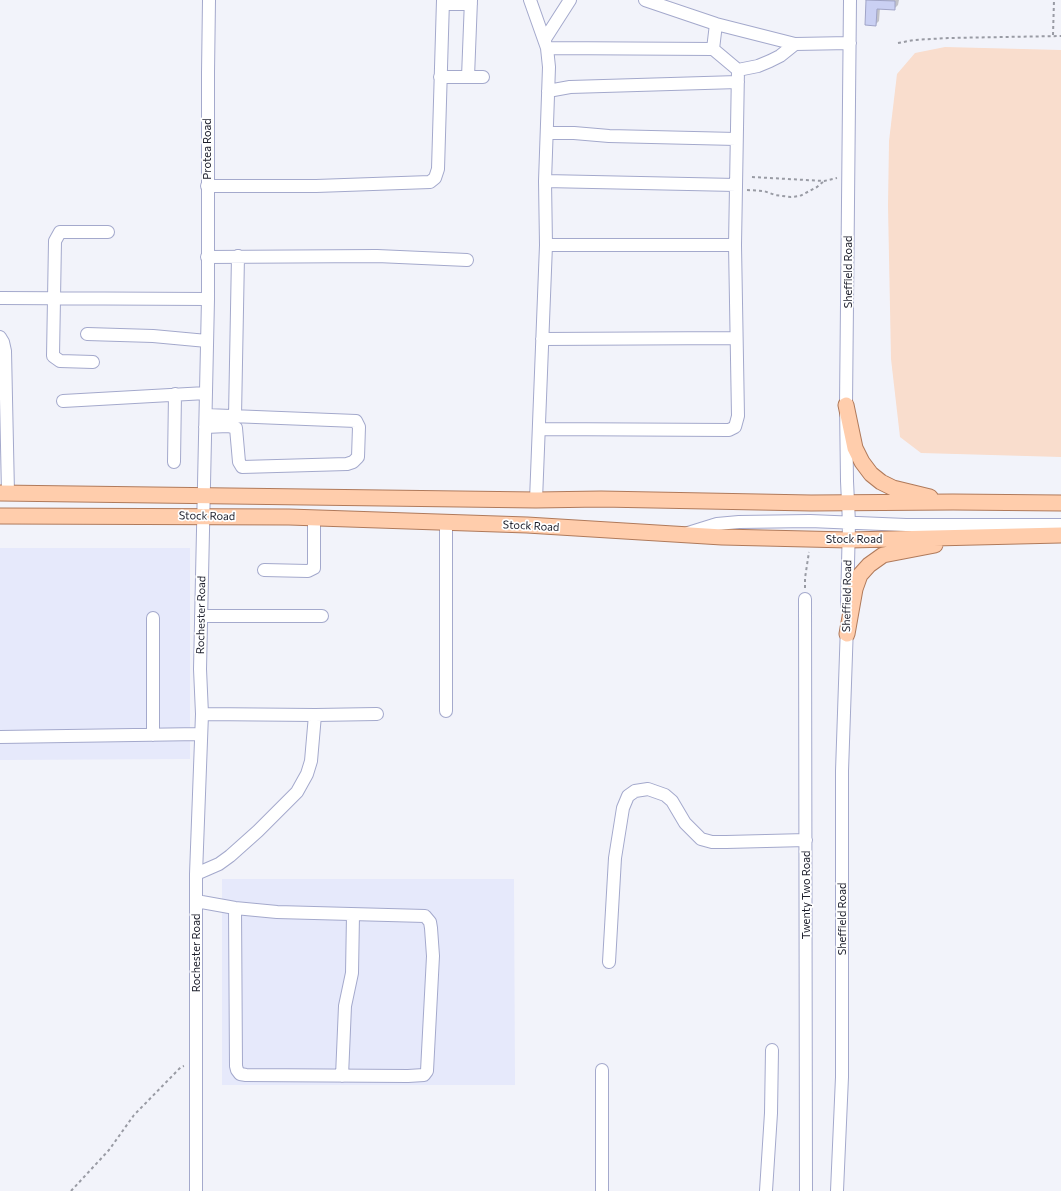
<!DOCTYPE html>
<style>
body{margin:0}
canvas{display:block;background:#f2f3fa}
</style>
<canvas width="1061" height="1191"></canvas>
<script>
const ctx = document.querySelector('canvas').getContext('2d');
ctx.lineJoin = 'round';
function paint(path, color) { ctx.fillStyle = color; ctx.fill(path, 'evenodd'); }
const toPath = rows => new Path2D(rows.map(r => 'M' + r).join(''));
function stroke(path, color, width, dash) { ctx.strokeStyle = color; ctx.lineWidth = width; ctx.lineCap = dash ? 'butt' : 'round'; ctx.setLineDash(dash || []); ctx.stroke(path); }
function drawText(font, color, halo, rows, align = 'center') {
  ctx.font = font + ' Commissioner,sans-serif'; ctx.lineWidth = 3.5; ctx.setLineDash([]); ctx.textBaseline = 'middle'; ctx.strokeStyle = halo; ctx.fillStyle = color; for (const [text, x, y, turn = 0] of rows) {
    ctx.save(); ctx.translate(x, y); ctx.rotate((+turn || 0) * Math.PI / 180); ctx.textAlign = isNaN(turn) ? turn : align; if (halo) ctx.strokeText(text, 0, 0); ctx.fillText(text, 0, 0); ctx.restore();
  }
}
paint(toPath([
 [0,548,190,548,190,759,0,760],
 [222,879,514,879,515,1085,222,1085]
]), '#e6e9fb');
paint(toPath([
 [945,47,1061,50,1061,457,921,453,900,437,891,359,888,206,889,141,897,74,915,53]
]), '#f9ddcd');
paint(toPath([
 [867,0,899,0,898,5,894,9,880,8,879,21,875,25]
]), '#0003');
const building = toPath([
 [866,0,895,1,895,10,877,9,876,26,865,25,866,0]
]);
paint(building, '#cad0f3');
stroke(building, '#a0a4c7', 1);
const minor = toPath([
 [530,0,547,48,549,67,545,181,546,245,536,500],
 [645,0,716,24,795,44,850,43],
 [443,4,471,4],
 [545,39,570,0],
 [713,49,716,24],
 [738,70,758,66,770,61,780,56,795,44],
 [440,77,483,77],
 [468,77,471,0],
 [548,91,570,87,738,82],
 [547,133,574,133,609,136,736,139],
 [545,181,736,185],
 [207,186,316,186,430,182,435,178,438,169,443,0],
 [546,245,735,245],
 [207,257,377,256,467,260],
 [0,298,208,299],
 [87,334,153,336,207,341],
 [0,337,3,342,5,351,8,493],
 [542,339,736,338],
 [93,362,60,361,53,356,55,241,60,232,108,232],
 [63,401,206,393],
 [235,416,238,256],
 [205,427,228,426,236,428,239,462,242,467,347,464,353,462,358,457,359,427,356,421,206,415],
 [539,429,729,430,735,427,738,416,735,245,738,70,713,49,547,48],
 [174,462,175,394],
 [688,533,717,524,739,522,810,521,906,525,1061,525],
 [264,570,308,571,314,568,314,518],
 [805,599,806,1191],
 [847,605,849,523,847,481,846,405,850,0],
 [201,616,322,616],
 [446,711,446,522],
 [202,714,315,715,377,714],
 [153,735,153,618],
 [0,737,201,734],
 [196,874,219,864,230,856,258,831,297,792,307,774,311,761,315,715],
 [196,901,235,908,277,912,425,916,430,922,431,928,433,956,427,1071,424,1075,408,1076,246,1075,240,1074,237,1070,236,1066,235,908],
 [609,962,615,858,623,808,628,796,635,791,648,789,665,795,672,801,685,823,701,839,712,842,726,842,806,840],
 [602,1070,602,1191],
 [342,1076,345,1006,352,973,353,915],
 [196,1191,196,874,202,714,200,669,208,299,208,73,209,0],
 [766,1191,771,1113,772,1050],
 [837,1191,842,1077,842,771,847,625]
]);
const major = toPath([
 [846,405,855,448,862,462,871,474,881,482,893,488,930,497],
 [0,493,536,500,601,499,811,503,953,502,1061,503],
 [0,516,289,517,527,525,722,537,849,540,1061,535],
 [847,634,855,589,860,575,869,565,883,555,935,545]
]);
stroke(minor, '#a4a9cc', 14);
stroke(major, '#b07a5b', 17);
stroke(toPath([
 [1053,35,1054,0],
 [898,43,914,40,948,38,1061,36],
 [752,177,824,181,837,178],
 [747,190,764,191,775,195,791,197,800,196,817,187,824,181],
 [805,588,805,578,809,552],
 [71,1191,109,1150,134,1115,181,1067,184,1066]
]), '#999ba4', 2, [3, 3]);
stroke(minor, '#fff', 12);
stroke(major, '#ffcdac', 15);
drawText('11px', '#1c1e2b', '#fff', [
 ["Protea Road",207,149,-90],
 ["Sheffield Road",848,272,-90],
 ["Stock Road",207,516,1],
 ["Stock Road",531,526,3],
 ["Stock Road",854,539],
 ["Sheffield Road",847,596,-89],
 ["Rochester Road",201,615,-89],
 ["Twenty Two Road",806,895,-90],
 ["Sheffield Road",842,919,-90],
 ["Rochester Road",196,953,-90]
]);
</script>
